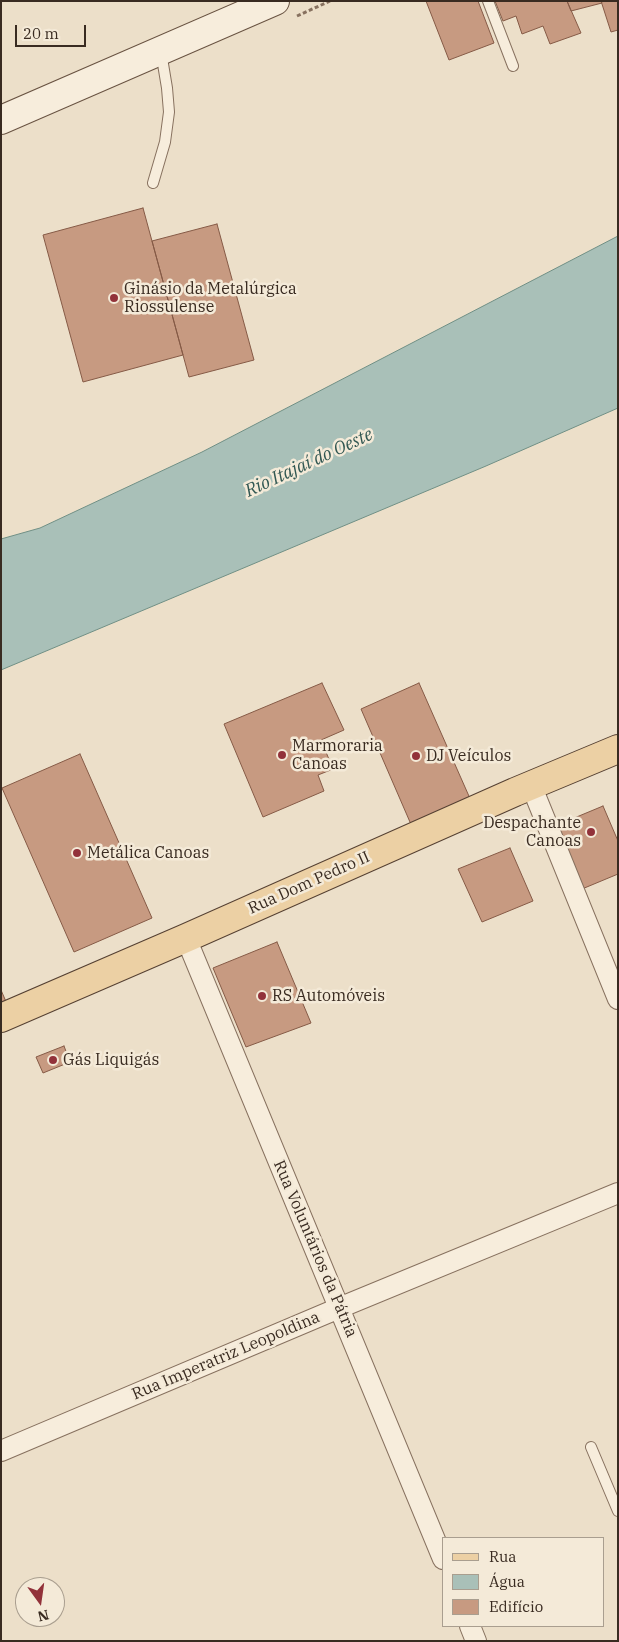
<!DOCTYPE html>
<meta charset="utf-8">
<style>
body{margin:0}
#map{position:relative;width:619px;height:1642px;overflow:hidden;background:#ecdfc9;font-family:"IBM Plex Serif",serif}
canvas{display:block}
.frame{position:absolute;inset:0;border:2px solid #392b21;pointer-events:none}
.legend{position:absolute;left:442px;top:1537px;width:162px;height:90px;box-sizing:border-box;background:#f4ead8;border:1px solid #a99e8f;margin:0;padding:6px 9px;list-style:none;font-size:15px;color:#392b21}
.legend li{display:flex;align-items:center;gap:10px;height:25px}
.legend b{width:25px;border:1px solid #a99e8f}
.north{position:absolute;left:15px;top:1577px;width:50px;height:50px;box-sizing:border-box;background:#f4ead8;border:1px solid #a99e8f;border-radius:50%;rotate:166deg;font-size:14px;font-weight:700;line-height:20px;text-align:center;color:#392b21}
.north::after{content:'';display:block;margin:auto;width:18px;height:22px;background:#92323a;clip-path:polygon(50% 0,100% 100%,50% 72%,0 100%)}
.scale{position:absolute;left:15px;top:25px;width:71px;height:22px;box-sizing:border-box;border:2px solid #392b21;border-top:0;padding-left:6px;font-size:15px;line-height:18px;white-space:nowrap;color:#392b21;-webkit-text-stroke:4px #f4ead8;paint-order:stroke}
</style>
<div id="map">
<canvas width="619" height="1642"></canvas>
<div class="frame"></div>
<ul class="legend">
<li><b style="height:6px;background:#ecd0a4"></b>Rua</li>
<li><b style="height:14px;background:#a9c0b8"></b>Água</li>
<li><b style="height:14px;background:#c79a81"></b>Edifício</li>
</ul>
<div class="north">N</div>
<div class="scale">20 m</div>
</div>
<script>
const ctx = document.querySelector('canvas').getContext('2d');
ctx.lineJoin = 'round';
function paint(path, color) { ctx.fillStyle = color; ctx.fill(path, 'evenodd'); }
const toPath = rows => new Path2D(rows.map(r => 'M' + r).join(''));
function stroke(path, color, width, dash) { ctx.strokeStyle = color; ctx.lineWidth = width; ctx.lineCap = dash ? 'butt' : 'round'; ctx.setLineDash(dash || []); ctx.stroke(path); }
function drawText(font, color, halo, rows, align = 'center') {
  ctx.font = font + ' "IBM Plex Serif",serif'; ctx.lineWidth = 5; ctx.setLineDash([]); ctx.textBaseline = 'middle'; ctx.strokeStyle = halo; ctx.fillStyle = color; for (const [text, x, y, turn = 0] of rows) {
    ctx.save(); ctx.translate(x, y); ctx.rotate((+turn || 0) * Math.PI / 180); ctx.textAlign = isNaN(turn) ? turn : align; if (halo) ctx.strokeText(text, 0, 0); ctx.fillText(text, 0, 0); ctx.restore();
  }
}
const water = toPath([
 [618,236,618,408,486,466,1,670,1,539,40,528,202,452,618,236]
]);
paint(water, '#a9c0b8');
stroke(water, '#708f85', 1);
const building = toPath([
 [426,1,478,1,494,43,449,60,426,1],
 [495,1,567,1,581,33,550,44,543,26,522,34,516,16,503,21,495,1],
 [567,1,601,1,602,3,571,11,567,1],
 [601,1,618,1,618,30,611,32,601,1],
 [143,208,183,355,83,382,43,235,143,208],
 [217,224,254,360,189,377,152,241,217,224],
 [322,683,344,730,321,740,333,769,318,775,324,791,263,817,224,724,322,683],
 [419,683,472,803,413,829,361,709,419,683],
 [80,754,152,918,74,952,2,788,80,754],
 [603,806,618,841,618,874,582,889,555,826,603,806],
 [510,848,533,901,482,922,458,869,510,848],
 [277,942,311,1023,246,1047,213,968,277,942],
 [1,990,7,1004,1,1006,1,990],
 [64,1046,70,1062,43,1073,36,1057,64,1046]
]);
paint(building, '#c79a81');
stroke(building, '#855a46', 1);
const service = toPath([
 [488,1,513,66],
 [153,183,165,142,169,112,167,88,161,52],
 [591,1447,618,1511]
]);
const minor = toPath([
 [531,785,618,999],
 [186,938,443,1559],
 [1,1451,339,1308,618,1193],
 [470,1626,476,1641]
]);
const secondary = toPath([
 [1,120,275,1]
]);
const primary = toPath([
 [1,1018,186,938,515,792,618,749]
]);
stroke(service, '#87715f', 12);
stroke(minor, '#87715f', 22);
stroke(secondary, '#695342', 30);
stroke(primary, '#554032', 30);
stroke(toPath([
 [297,16,330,1]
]), '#87715f', 3, [4, 2.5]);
stroke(service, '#f7eddc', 10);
stroke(minor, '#f7eddc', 20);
stroke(secondary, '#f7eddc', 28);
stroke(primary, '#ecd0a4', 28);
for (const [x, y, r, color] of [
 [114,298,5,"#92323a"],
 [282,755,5,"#92323a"],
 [416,756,5,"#92323a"],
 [591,832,5,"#92323a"],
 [77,853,5,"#92323a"],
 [262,996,5,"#92323a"],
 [53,1060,5,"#92323a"]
]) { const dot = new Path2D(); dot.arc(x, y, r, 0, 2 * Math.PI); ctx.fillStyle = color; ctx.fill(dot); stroke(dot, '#f4ead8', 2); }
drawText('16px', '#392b21', '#f4ead8', [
 ["Ginásio da Metalúrgica",124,289],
 ["Riossulense",124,307],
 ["Marmoraria",292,746],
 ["Canoas",292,764],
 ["DJ Veículos",426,756],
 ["Despachante",581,823,"right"],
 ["Canoas",581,841,"right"],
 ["Metálica Canoas",87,853],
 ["RS Automóveis",272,996],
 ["Gás Liquigás",63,1060]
], 'left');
drawText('16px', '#392b21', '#f4ead8', [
 ["Rua Dom Pedro II",309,883,-24],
 ["Rua Voluntários da Pátria",315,1249,67],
 ["Rua Imperatriz Leopoldina",226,1356,-23]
]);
drawText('italic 18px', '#315752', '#f4ead8', [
 ["Rio Itajaí do Oeste",309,463,-25]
]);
</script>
